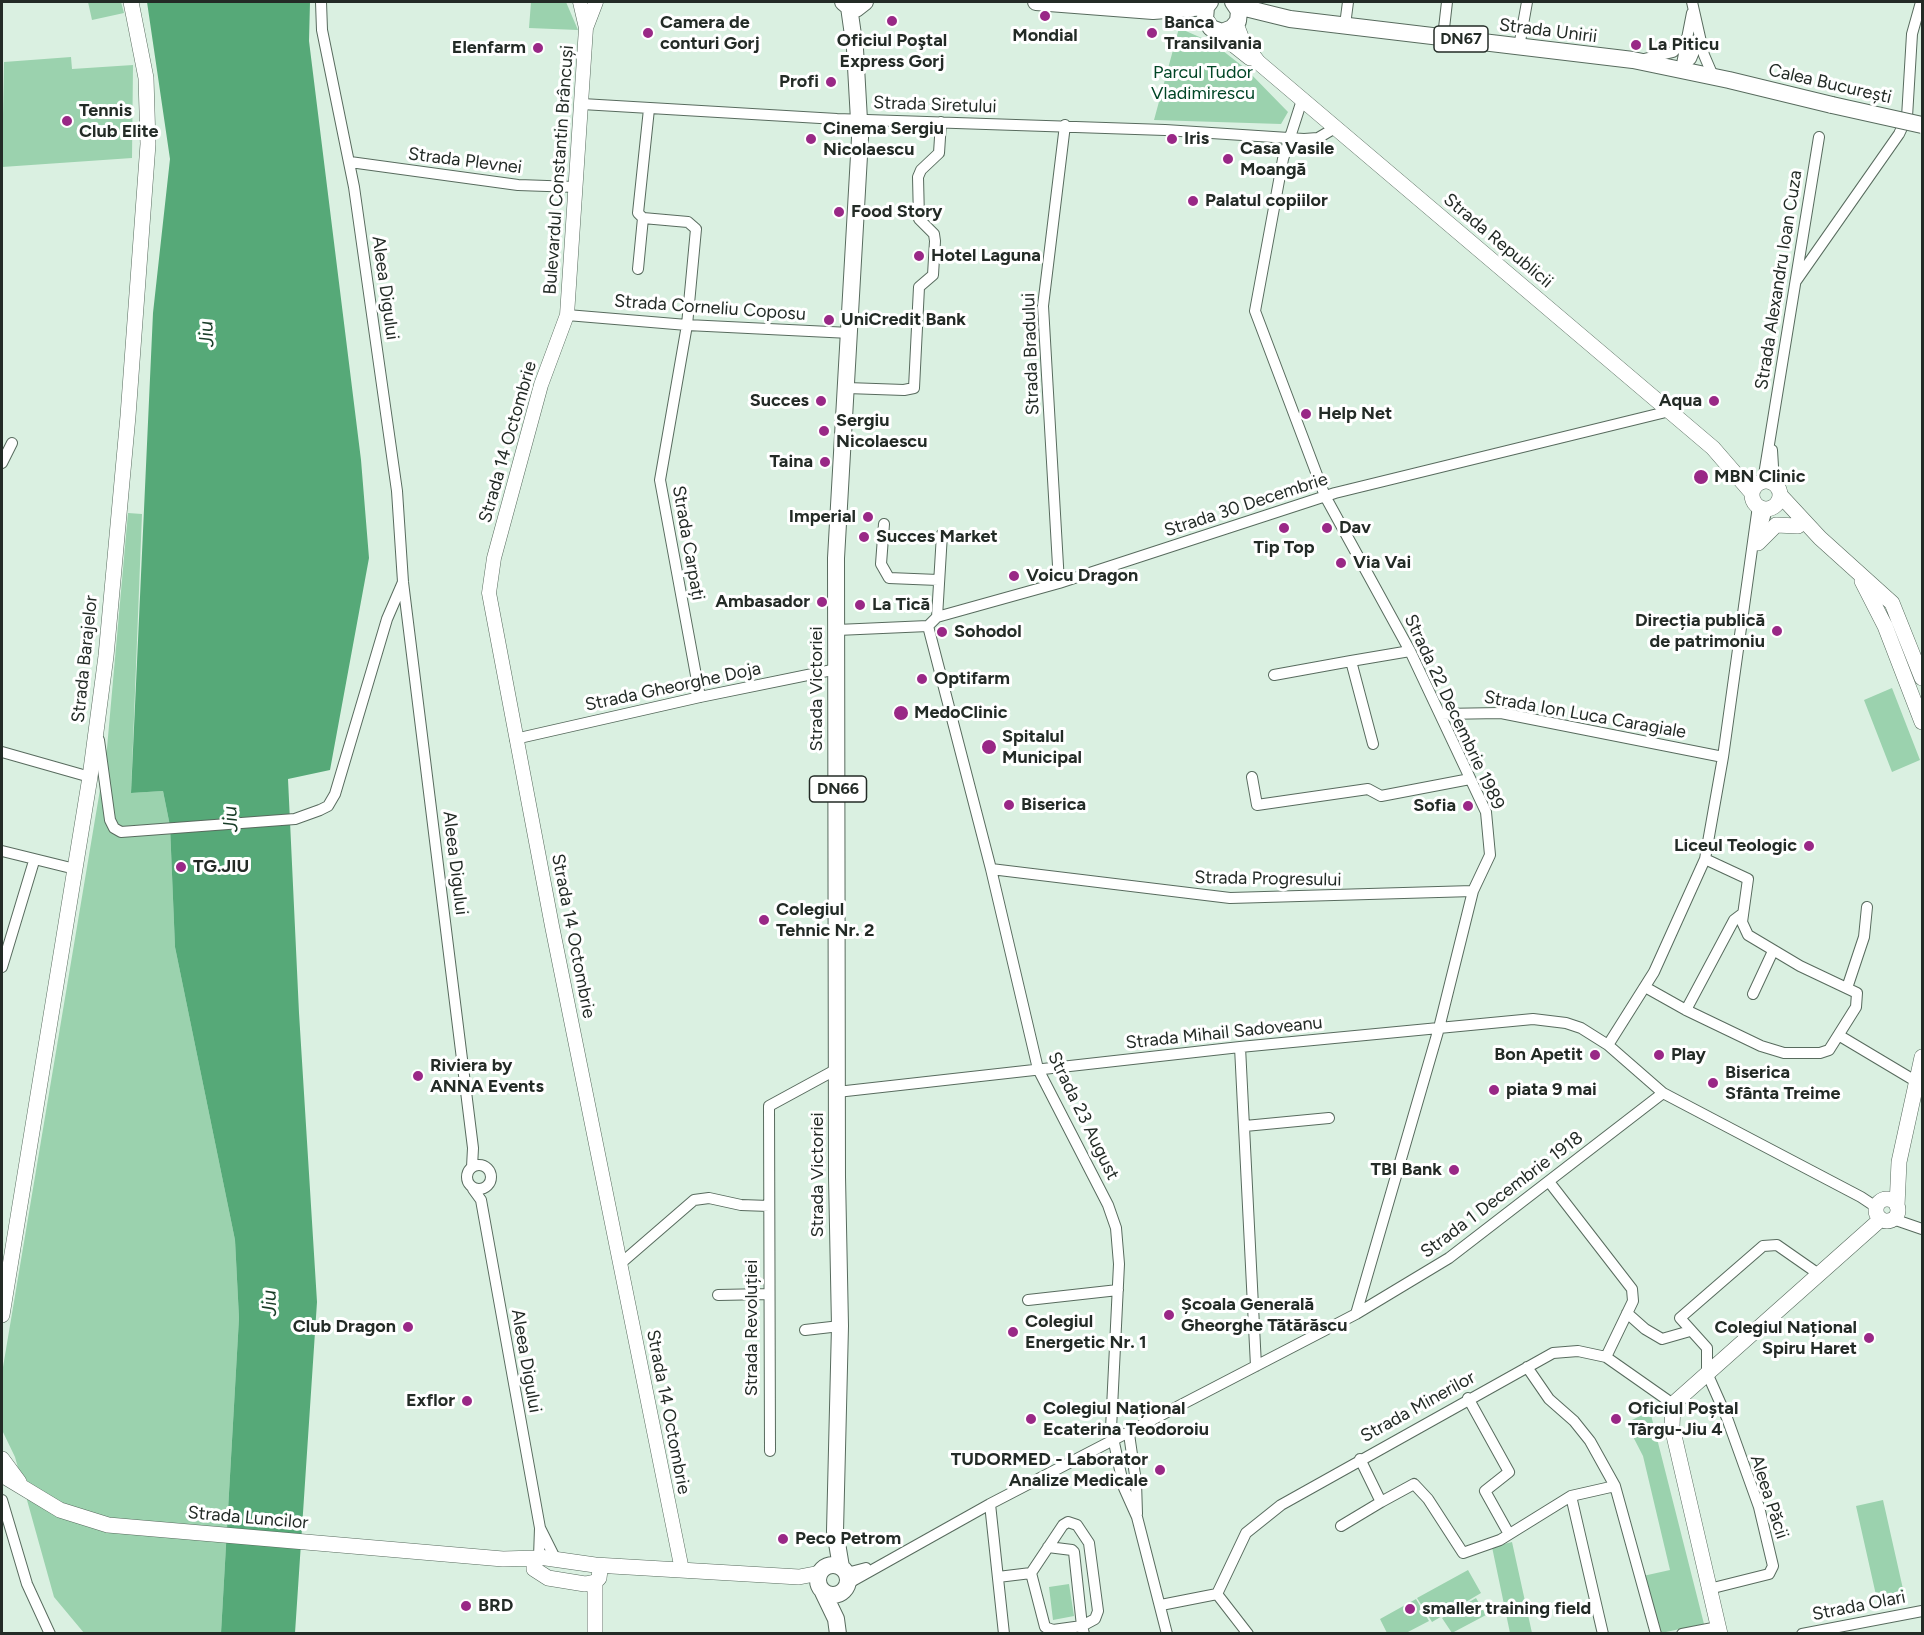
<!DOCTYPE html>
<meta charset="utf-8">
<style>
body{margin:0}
#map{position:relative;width:1924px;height:1635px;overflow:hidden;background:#daf0e1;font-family:Figtree,sans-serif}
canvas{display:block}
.frame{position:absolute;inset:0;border:3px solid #232b26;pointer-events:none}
</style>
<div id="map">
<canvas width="1924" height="1635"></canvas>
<div class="frame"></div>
</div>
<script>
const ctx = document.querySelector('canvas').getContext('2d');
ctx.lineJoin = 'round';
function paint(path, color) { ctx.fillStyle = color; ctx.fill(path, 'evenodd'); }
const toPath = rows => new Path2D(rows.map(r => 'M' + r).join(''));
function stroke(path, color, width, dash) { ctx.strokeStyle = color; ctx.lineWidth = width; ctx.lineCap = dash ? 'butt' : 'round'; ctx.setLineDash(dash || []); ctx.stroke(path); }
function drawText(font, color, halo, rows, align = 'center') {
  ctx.font = font + ' Figtree,sans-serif'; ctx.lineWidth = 6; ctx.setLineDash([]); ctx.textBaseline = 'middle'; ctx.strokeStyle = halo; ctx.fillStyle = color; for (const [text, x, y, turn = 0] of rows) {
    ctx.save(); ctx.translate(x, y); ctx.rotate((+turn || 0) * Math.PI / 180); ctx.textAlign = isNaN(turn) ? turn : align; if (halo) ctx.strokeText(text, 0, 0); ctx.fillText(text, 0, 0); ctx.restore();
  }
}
paint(toPath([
 [88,2,121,2,124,13,92,20],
 [531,2,566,2,578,30,529,28],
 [1179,28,1213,43,1246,69,1288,112,1281,124,1154,120],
 [71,57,72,69,133,65,132,158,2,167,4,62],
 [128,513,142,514,131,793,163,791,170,826,175,947,235,1240,239,1318,221,1633,84,1633,54,1597,15,1457,2,1430,2,1373,107,748],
 [1892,688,1920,760,1892,772,1864,700],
 [1650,1411,1704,1624,1661,1633,1643,1576,1670,1570,1643,1456,1626,1423],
 [1883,1500,1905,1598,1878,1604,1856,1506],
 [1512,1542,1532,1633,1510,1633,1492,1547],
 [1468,1570,1481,1593,1432,1622,1417,1598],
 [1069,1584,1074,1616,1053,1620,1049,1587],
 [1476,1598,1486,1615,1452,1633,1442,1618],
 [1416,1599,1429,1621,1406,1633,1387,1633,1380,1619]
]), '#9bd2ae');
paint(toPath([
 [147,2,310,2,309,41,361,460,369,558,330,770,288,779,299,1013,317,1302,295,1633,221,1633,239,1318,235,1240,175,947,170,826,163,791,131,793,153,313,170,159]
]), '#56a978');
const minor = toPath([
 [321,2,322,30,354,187,397,491,403,582,473,1148,472,1167],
 [1692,2,1704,55,1713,76],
 [1345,25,1348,2],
 [1443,37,1447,2],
 [1519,47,1527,2],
 [1644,59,1673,52,1687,38],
 [1681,69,1692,13],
 [1681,69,1691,59,1700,38],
 [1302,100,1283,159,1255,311,1325,496,1410,651,1486,812,1490,855,1473,891,1439,1028,1356,1314],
 [582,104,837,119,1165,130,1304,139,1318,138,1335,128],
 [649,109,638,213,643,218,688,222,696,229,687,325,660,480,700,697],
 [350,162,518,185,576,187],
 [638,269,643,218],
 [1796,281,1899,134,1907,117,1912,34,1921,2],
 [567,315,687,325,850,333],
 [847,388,904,390,914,388,919,287,933,275,935,241,934,234,919,219,918,177,921,170,939,153,941,122],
 [1772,450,1774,483],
 [2,463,12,443],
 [1763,481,1819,137],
 [884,524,881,564,889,578,938,580],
 [1758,542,1767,509],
 [1059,583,1043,306,1065,125],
 [937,617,942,534],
 [928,626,991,869,1038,1069,1108,1205,1116,1228,1119,1264,1111,1429,1124,1488,1137,1517,1167,1634],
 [837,630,928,626,937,617,1059,583,1335,493,1670,411],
 [1274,675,1351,661],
 [1441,714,1501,713,1723,757],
 [515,739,700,697,837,669],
 [99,740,110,820,114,828,121,832,295,819,320,810,328,806,335,794,387,619,403,582],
 [1373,744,1351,661,1410,651],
 [2,752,90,777],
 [1252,777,1257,805,1368,789,1381,796,1470,779],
 [2,851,75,869],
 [991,869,1230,898,1473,891],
 [2,967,34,861],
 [1645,987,1686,1010,1761,1046,1784,1053,1820,1053,1829,1050,1856,1007,1857,993,1800,966,1748,935,1742,922,1748,879,1705,859],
 [1847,988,1864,937,1867,907],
 [1753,994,1773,951],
 [1686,1010,1734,920,1742,914],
 [1840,1036,1917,1082],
 [1608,1045,1654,972,1705,859,1723,757,1758,506],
 [1240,1047,1256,1366],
 [837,1092,1240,1047,1533,1019,1566,1023,1581,1028,1608,1045,1663,1093,1861,1197,1876,1207],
 [1245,1126,1329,1118],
 '467 1177a12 12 0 1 1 24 0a12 12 0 1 1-24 0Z',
 [1550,1183,1632,1289,1633,1301,1606,1357],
 [473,1189,481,1200,540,1528,555,1558],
 [1893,1219,1922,1229],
 [620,1264,694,1200,709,1198,741,1205,769,1206],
 [718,1295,767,1294],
 [1028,1300,1118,1290],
 [1627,1313,1645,1329,1662,1339,1690,1331],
 [805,1330,840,1326],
 [1527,1367,1549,1399,1574,1421,1590,1441,1615,1486,1656,1634],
 [1468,1398,1509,1472,1485,1491,1509,1534],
 [1129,1434,1136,1482,1137,1514],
 [770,1451,769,1106,837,1069],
 [1360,1459,1381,1502,1414,1484,1428,1499,1463,1553,1500,1540,1571,1496,1615,1486],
 [1571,1496,1603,1634],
 [2,1500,27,1584,50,1634],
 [990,1504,1004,1634],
 [1341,1526,1381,1502],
 [539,1557,540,1528],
 [847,1573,866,1568],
 [1031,1573,1045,1627,1053,1630,1082,1626,1074,1552,1072,1550,1048,1547],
 [998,1577,1031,1573,1063,1525,1068,1522,1077,1525,1089,1543,1098,1611,1095,1619,1082,1626,1084,1634],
 [849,1583,990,1504,1356,1314,1449,1258,1663,1093],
 [1709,1589,1769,1574,1773,1566,1759,1507,1727,1418,1707,1373,1707,1348,1680,1318,1763,1246,1777,1245,1820,1275],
 [1217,1594,1246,1533,1281,1505,1553,1353,1578,1351,1606,1357,1673,1404],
 [1217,1594,1248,1634],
 [1161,1605,1217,1594],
 [1682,1634,1718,1627],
 [1802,1634,1922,1611]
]);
const tertiary = toPath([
 [580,2,586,28],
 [596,2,586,28,567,315,541,385,494,558,489,593,552,926,682,1570]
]);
const secondary = toPath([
 [1236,24,1243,42,1258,62,1713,448,1752,493],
 [1216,31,1250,58],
 '1752 495a14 14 0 1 1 28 0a14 14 0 1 1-28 0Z',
 [1781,496,1820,538,1892,603,1922,678],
 [1758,543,1776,525,1798,526],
 [1862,581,1885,626,1922,722],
 '1876 1210a11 11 0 1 1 22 0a11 11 0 1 1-22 0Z',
 [1897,1206,1899,1162,1922,1057],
 [2,1315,90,777,106,656,128,416,148,144,146,78,131,2],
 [2,1459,19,1482],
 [2,1475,60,1510,108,1525,503,1559,536,1558],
 [539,1557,595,1565,600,1570,599,1578,595,1582,585,1584,548,1578,534,1569,534,1561,539,1557],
 [595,1565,799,1577,820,1573],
 [595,1582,595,1634],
 [1720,1634,1672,1427,1673,1404,1881,1219]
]);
const primary = toPath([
 [843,2,849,7,856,9,865,2],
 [1036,2,1153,11,1206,7],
 [1210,2,1206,7,1205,19,1211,28,1222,32,1232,28,1238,21,1239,11,1233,2],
 [1237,6,1290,19,1633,60,1729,80,1832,105],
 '818 1580a15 15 0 1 1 30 0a15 15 0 1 1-30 0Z',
 [841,1567,835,1531,840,1326,837,1177,836,558,860,138,855,49,849,7],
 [823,1592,836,1619,838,1634]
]);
stroke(minor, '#586b5e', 12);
stroke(tertiary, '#586b5e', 15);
stroke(secondary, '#586b5e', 16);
stroke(primary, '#586b5e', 18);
stroke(minor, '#fff', 10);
stroke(tertiary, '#fff', 14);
stroke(secondary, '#fff', 15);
stroke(primary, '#fff', 16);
const primaryBridge = toPath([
 [1832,105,1922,125]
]);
stroke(primaryBridge, '#586b5e', 18, []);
stroke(primaryBridge, '#fff', 16);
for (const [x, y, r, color] of [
 [1045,16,6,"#992886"],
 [892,21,6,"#992886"],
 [648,33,6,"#992886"],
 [1152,33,6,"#992886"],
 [1636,45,6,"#992886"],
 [538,48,6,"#992886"],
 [831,82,6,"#992886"],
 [67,121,6,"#992886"],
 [811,139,6,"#992886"],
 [1172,139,6,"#992886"],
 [1228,159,6,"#992886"],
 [1193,201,6,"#992886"],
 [839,212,6,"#992886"],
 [919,256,6,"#992886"],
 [829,320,6,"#992886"],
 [821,401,6,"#992886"],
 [1714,401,6,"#992886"],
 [1306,414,6,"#992886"],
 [824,431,6,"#992886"],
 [825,462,6,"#992886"],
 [1701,477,8,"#992886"],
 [868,517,6,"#992886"],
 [1284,528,6,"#992886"],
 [1327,528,6,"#992886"],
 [864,537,6,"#992886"],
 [1341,563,6,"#992886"],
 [1014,576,6,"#992886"],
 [822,602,6,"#992886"],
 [860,605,6,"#992886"],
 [1777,631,6,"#992886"],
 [942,632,6,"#992886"],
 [922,679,6,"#992886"],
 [901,713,8,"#992886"],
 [989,747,8,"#992886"],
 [1009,805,6,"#992886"],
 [1468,806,6,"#992886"],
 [1809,846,6,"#992886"],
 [181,867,6,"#992886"],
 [764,920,6,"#992886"],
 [1595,1055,6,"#992886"],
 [1659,1055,6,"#992886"],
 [418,1076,6,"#992886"],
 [1713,1083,6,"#992886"],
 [1494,1090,6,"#992886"],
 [1454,1170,6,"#992886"],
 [1169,1315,6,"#992886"],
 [408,1327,6,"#992886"],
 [1013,1332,6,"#992886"],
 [1869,1338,6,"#992886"],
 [467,1401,6,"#992886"],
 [1031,1419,6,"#992886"],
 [1616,1419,6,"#992886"],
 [1160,1470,6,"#992886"],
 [783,1539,6,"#992886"],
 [466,1606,6,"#992886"],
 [1410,1609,6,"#992886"]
]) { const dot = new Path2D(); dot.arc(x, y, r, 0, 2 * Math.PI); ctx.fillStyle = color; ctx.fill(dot); stroke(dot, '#fff', 2); }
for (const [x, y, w] of [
 [1461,39,54],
 [838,789,57]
]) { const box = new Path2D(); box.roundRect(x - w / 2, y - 13, w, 26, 4.5); ctx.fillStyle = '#fff'; ctx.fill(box); stroke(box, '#232b26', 1.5); }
drawText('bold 16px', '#232b26', null, [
 ["DN67",1461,39],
 ["DN66",838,789]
]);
drawText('bold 18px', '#232b26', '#fff', [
 ["Camera de",660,23],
 ["conturi Gorj",660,44],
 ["Banca",1164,23],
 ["Transilvania",1164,44],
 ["Mondial",1045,36,"center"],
 ["Oficiul Poştal",892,41,"center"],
 ["Express Gorj",892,62,"center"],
 ["La Piticu",1648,45],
 ["Elenfarm",526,48,"right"],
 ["Profi",819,82,"right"],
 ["Tennis",79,111],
 ["Club Elite",79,132],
 ["Cinema Sergiu",823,129],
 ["Nicolaescu",823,150],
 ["Iris",1184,139],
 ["Casa Vasile",1240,149],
 ["Moangă",1240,170],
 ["Palatul copiilor",1205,201],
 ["Food Story",851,212],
 ["Hotel Laguna",931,256],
 ["UniCredit Bank",841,320],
 ["Succes",809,401,"right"],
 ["Aqua",1702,401,"right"],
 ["Help Net",1318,414],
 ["Sergiu",836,421],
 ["Nicolaescu",836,442],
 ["Taina",813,462,"right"],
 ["MBN Clinic",1714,477],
 ["Imperial",856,517,"right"],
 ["Dav",1339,528],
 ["Succes Market",876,537],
 ["Tip Top",1284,548,"center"],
 ["Via Vai",1353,563],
 ["Voicu Dragon",1026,576],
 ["Ambasador",810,602,"right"],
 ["La Tică",872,605],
 ["Direcția publică",1765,621,"right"],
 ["de patrimoniu",1765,642,"right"],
 ["Sohodol",954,632],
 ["Optifarm",934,679],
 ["MedoClinic",914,713],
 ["Spitalul",1002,737],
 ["Municipal",1002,758],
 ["Biserica",1021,805],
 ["Sofia",1456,806,"right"],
 ["Liceul Teologic",1797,846,"right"],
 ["TG.JIU",193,867],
 ["Colegiul",776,910],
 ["Tehnic Nr. 2",776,931],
 ["Bon Apetit",1583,1055,"right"],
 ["Play",1671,1055],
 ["Riviera by",430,1066],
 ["ANNA Events",430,1087],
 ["Biserica",1725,1073],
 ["Sfânta Treime",1725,1094],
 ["piata 9 mai",1506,1090],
 ["TBI Bank",1442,1170,"right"],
 ["Școala Generală",1181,1305],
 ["Gheorghe Tătărăscu",1181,1326],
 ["Colegiul",1025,1322],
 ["Energetic Nr. 1",1025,1343],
 ["Club Dragon",396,1327,"right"],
 ["Colegiul Național",1857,1328,"right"],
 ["Spiru Haret",1857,1349,"right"],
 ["Exflor",455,1401,"right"],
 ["Colegiul Național",1043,1409],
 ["Ecaterina Teodoroiu",1043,1430],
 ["Oficiul Poștal",1628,1409],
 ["Târgu-Jiu 4",1628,1430],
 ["TUDORMED - Laborator",1148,1460,"right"],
 ["Analize Medicale",1148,1481,"right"],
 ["Peco Petrom",795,1539],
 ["BRD",478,1606],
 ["smaller training field",1422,1609]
], 'left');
drawText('18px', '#232b26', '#fff', [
 ["Strada Unirii",1548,31,7],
 ["Calea București",1830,84,13],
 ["Strada Siretului",935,105,2],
 ["Strada Plevnei",465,161,7],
 ["Bulevardul Constantin Brâncuși",559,170,-86],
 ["Strada Republicii",1498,241,40],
 ["Strada Alexandru Ioan Cuza",1779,280,-81],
 ["Aleea Digului",385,288,82],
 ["Strada Corneliu Coposu",710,308,4],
 ["Strada Bradului",1031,354,-92],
 ["Strada 14 Octombrie",508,442,-74],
 ["Strada 30 Decembrie",1246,505,-18],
 ["Strada Carpați",688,543,80],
 ["Strada Barajelor",85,659,-84],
 ["Strada Gheorghe Doja",673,687,-12],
 ["Strada Victoriei",817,689,-90],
 ["Strada 22 Decembrie 1989",1454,712,65],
 ["Strada Ion Luca Caragiale",1585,715,10],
 ["Aleea Digului",455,863,83],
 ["Strada Progresului",1268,879,1],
 ["Strada 14 Octombrie",573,936,79],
 ["Strada Mihail Sadoveanu",1224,1033,-6],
 ["Strada 23 August",1083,1116,64],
 ["Strada Victoriei",818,1175,-90],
 ["Strada 1 Decembrie 1918",1502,1195,-37],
 ["Strada Revoluției",752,1328,-90],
 ["Aleea Digului",526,1361,80],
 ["Strada Minerilor",1418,1407,-29],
 ["Strada 14 Octombrie",668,1412,79],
 ["Aleea Păcii",1769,1497,72],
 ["Strada Luncilor",248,1518,5],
 ["Strada Olari",1859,1606,-11]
]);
drawText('18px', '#014626', '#fff', [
 ["Parcul Tudor",1203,73],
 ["Vladimirescu",1203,94]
]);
drawText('italic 20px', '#193d28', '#fff', [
 ["Jiu",207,334,-93],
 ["Jiu",231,819,-93],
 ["Jiu",270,1303,-91]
]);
</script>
